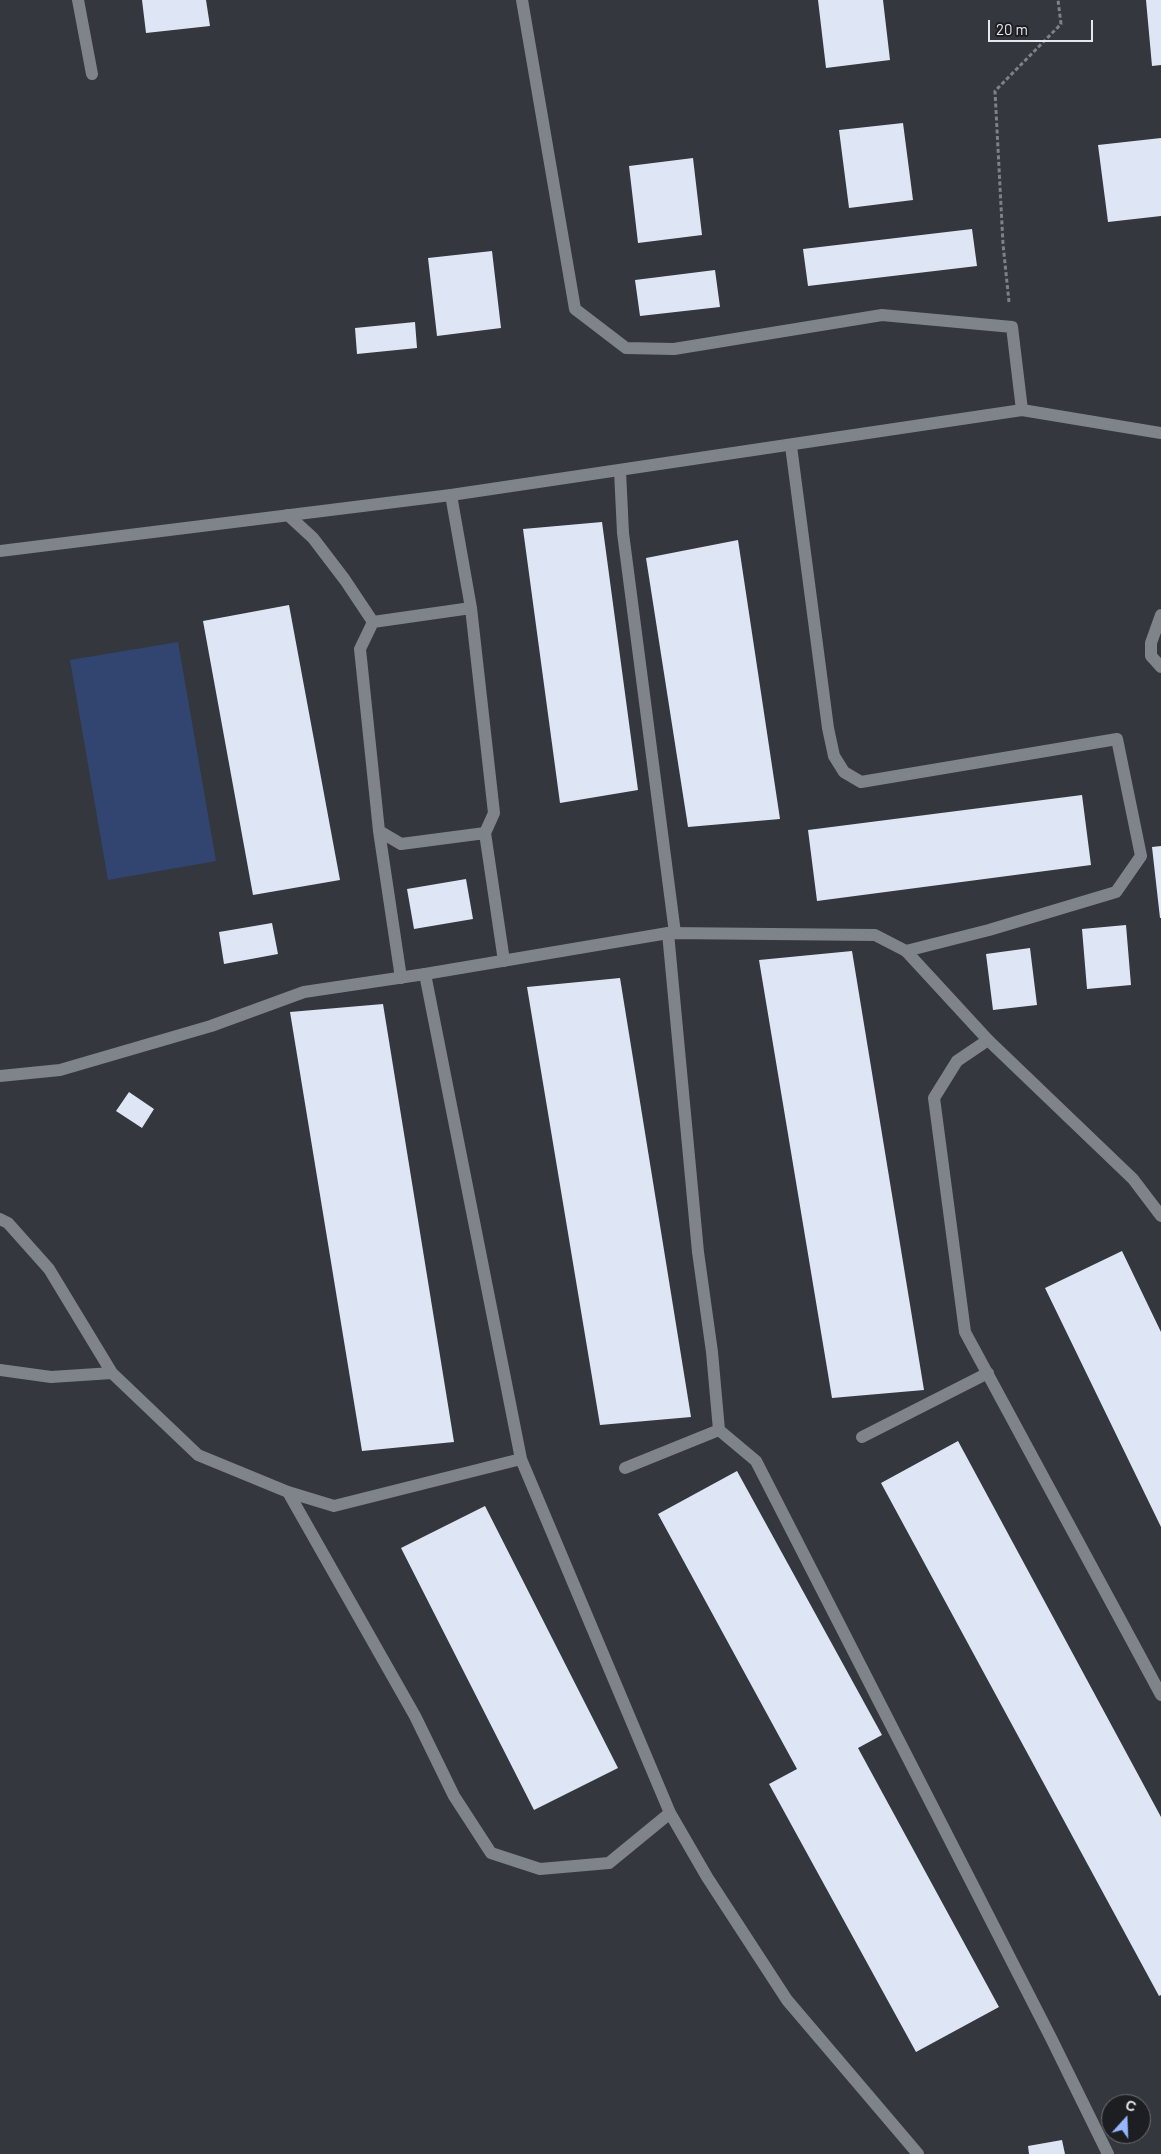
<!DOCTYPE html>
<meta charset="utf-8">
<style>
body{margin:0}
#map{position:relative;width:1161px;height:2154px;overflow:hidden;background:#34373d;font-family:Barlow,sans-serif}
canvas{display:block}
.north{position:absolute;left:1101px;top:2094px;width:50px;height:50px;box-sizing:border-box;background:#1d1e21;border:1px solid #6d6f72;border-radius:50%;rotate:20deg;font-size:14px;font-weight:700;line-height:20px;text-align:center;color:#e6e8ec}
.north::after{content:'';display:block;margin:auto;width:18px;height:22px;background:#96b6fd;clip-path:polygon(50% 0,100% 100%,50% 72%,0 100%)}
.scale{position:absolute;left:988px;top:20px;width:105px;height:22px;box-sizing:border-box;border:2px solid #e6e8ec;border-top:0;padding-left:6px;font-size:15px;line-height:18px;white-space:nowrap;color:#e6e8ec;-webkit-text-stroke:4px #1d1e21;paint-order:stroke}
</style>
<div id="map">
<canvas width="1161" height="2154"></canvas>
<div class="north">С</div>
<div class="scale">20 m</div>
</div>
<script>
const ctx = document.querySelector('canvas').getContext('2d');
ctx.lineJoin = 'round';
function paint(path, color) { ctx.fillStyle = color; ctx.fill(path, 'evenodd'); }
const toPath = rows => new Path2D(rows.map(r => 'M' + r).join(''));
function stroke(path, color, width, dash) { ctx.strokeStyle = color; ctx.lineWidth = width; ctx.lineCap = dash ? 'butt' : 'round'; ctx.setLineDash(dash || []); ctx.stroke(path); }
paint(toPath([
 [178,642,216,861,108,880,70,660]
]), '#324571');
paint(toPath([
 [142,0,206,0,210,26,146,33],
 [818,0,883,0,890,60,826,68],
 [1146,0,1161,0,1161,65,1152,66],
 [903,123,913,200,849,208,839,130],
 [1161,138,1161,216,1108,222,1098,145],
 [693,158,702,235,638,243,629,166],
 [972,229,977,266,808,286,803,249],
 [492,251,501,328,437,336,428,258],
 [715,270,720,307,640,316,635,280],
 [415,322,417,348,357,354,355,328],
 [602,522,638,790,560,803,523,529],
 [738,540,780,819,688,827,646,558],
 [289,605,340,880,253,895,203,621],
 [1082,795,1091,865,817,901,808,830],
 [1161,846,1161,918,1160,918,1152,847],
 [466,879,473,919,414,929,407,889],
 [272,923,278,954,224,964,219,932],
 [1126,925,1131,985,1087,989,1082,929],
 [1030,948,1037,1005,993,1010,986,954],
 [852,951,924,1390,832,1398,759,960],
 [620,978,691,1417,600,1425,527,987],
 [383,1004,454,1442,362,1451,290,1012],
 [129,1092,154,1109,142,1128,116,1111],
 [1122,1251,1161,1332,1161,1527,1045,1288],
 [958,1441,1161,1817,1161,1995,1159,1996,881,1483],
 [737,1471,882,1735,858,1748,999,2007,916,2052,769,1784,797,1769,658,1514],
 [485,1506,618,1768,534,1810,401,1548],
 [1062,2140,1065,2154,1029,2154,1028,2146]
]), '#dee5f4');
stroke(toPath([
 [1009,302,1003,244,995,91,1061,24,1058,0]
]), '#7e8186', 3, [4, 2.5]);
stroke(toPath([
 [78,0,92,74],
 [522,0,575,309,626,348,674,349,882,315,1012,327,1022,410],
 [791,446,828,728,834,756,844,772,861,782,1117,739,1141,856,1116,892,989,930,906,951],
 [620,471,623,533,675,933],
 [451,495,471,608,494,813,485,833,401,844,379,831,360,649,373,622,471,608],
 [288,515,313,538,345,580,373,622],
 [1161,615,1151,643,1151,656,1161,667],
 [379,831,401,978],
 [485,833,504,961],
 [668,933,698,1252,712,1352,719,1430,756,1461,1051,2038,1108,2154],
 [1161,1216,1133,1179,988,1040,957,1061,934,1098,965,1332,1161,1695],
 [0,1219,8,1223,49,1269,112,1373],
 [0,1370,51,1377,112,1373,198,1455,288,1492,334,1506,521,1459],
 [862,1437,988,1373],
 [625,1468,719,1430],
 [288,1492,415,1716,454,1796,491,1853,540,1869,609,1863,670,1813,521,1459,425,974],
 [670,1813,707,1877,787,2000,918,2154]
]), '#7f838a', 12);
stroke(toPath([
 [0,551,451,495,1022,410,1161,433],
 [0,1076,60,1070,211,1026,304,992,425,974,668,933,875,935,906,951,988,1040]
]), '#7f838a', 12);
</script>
